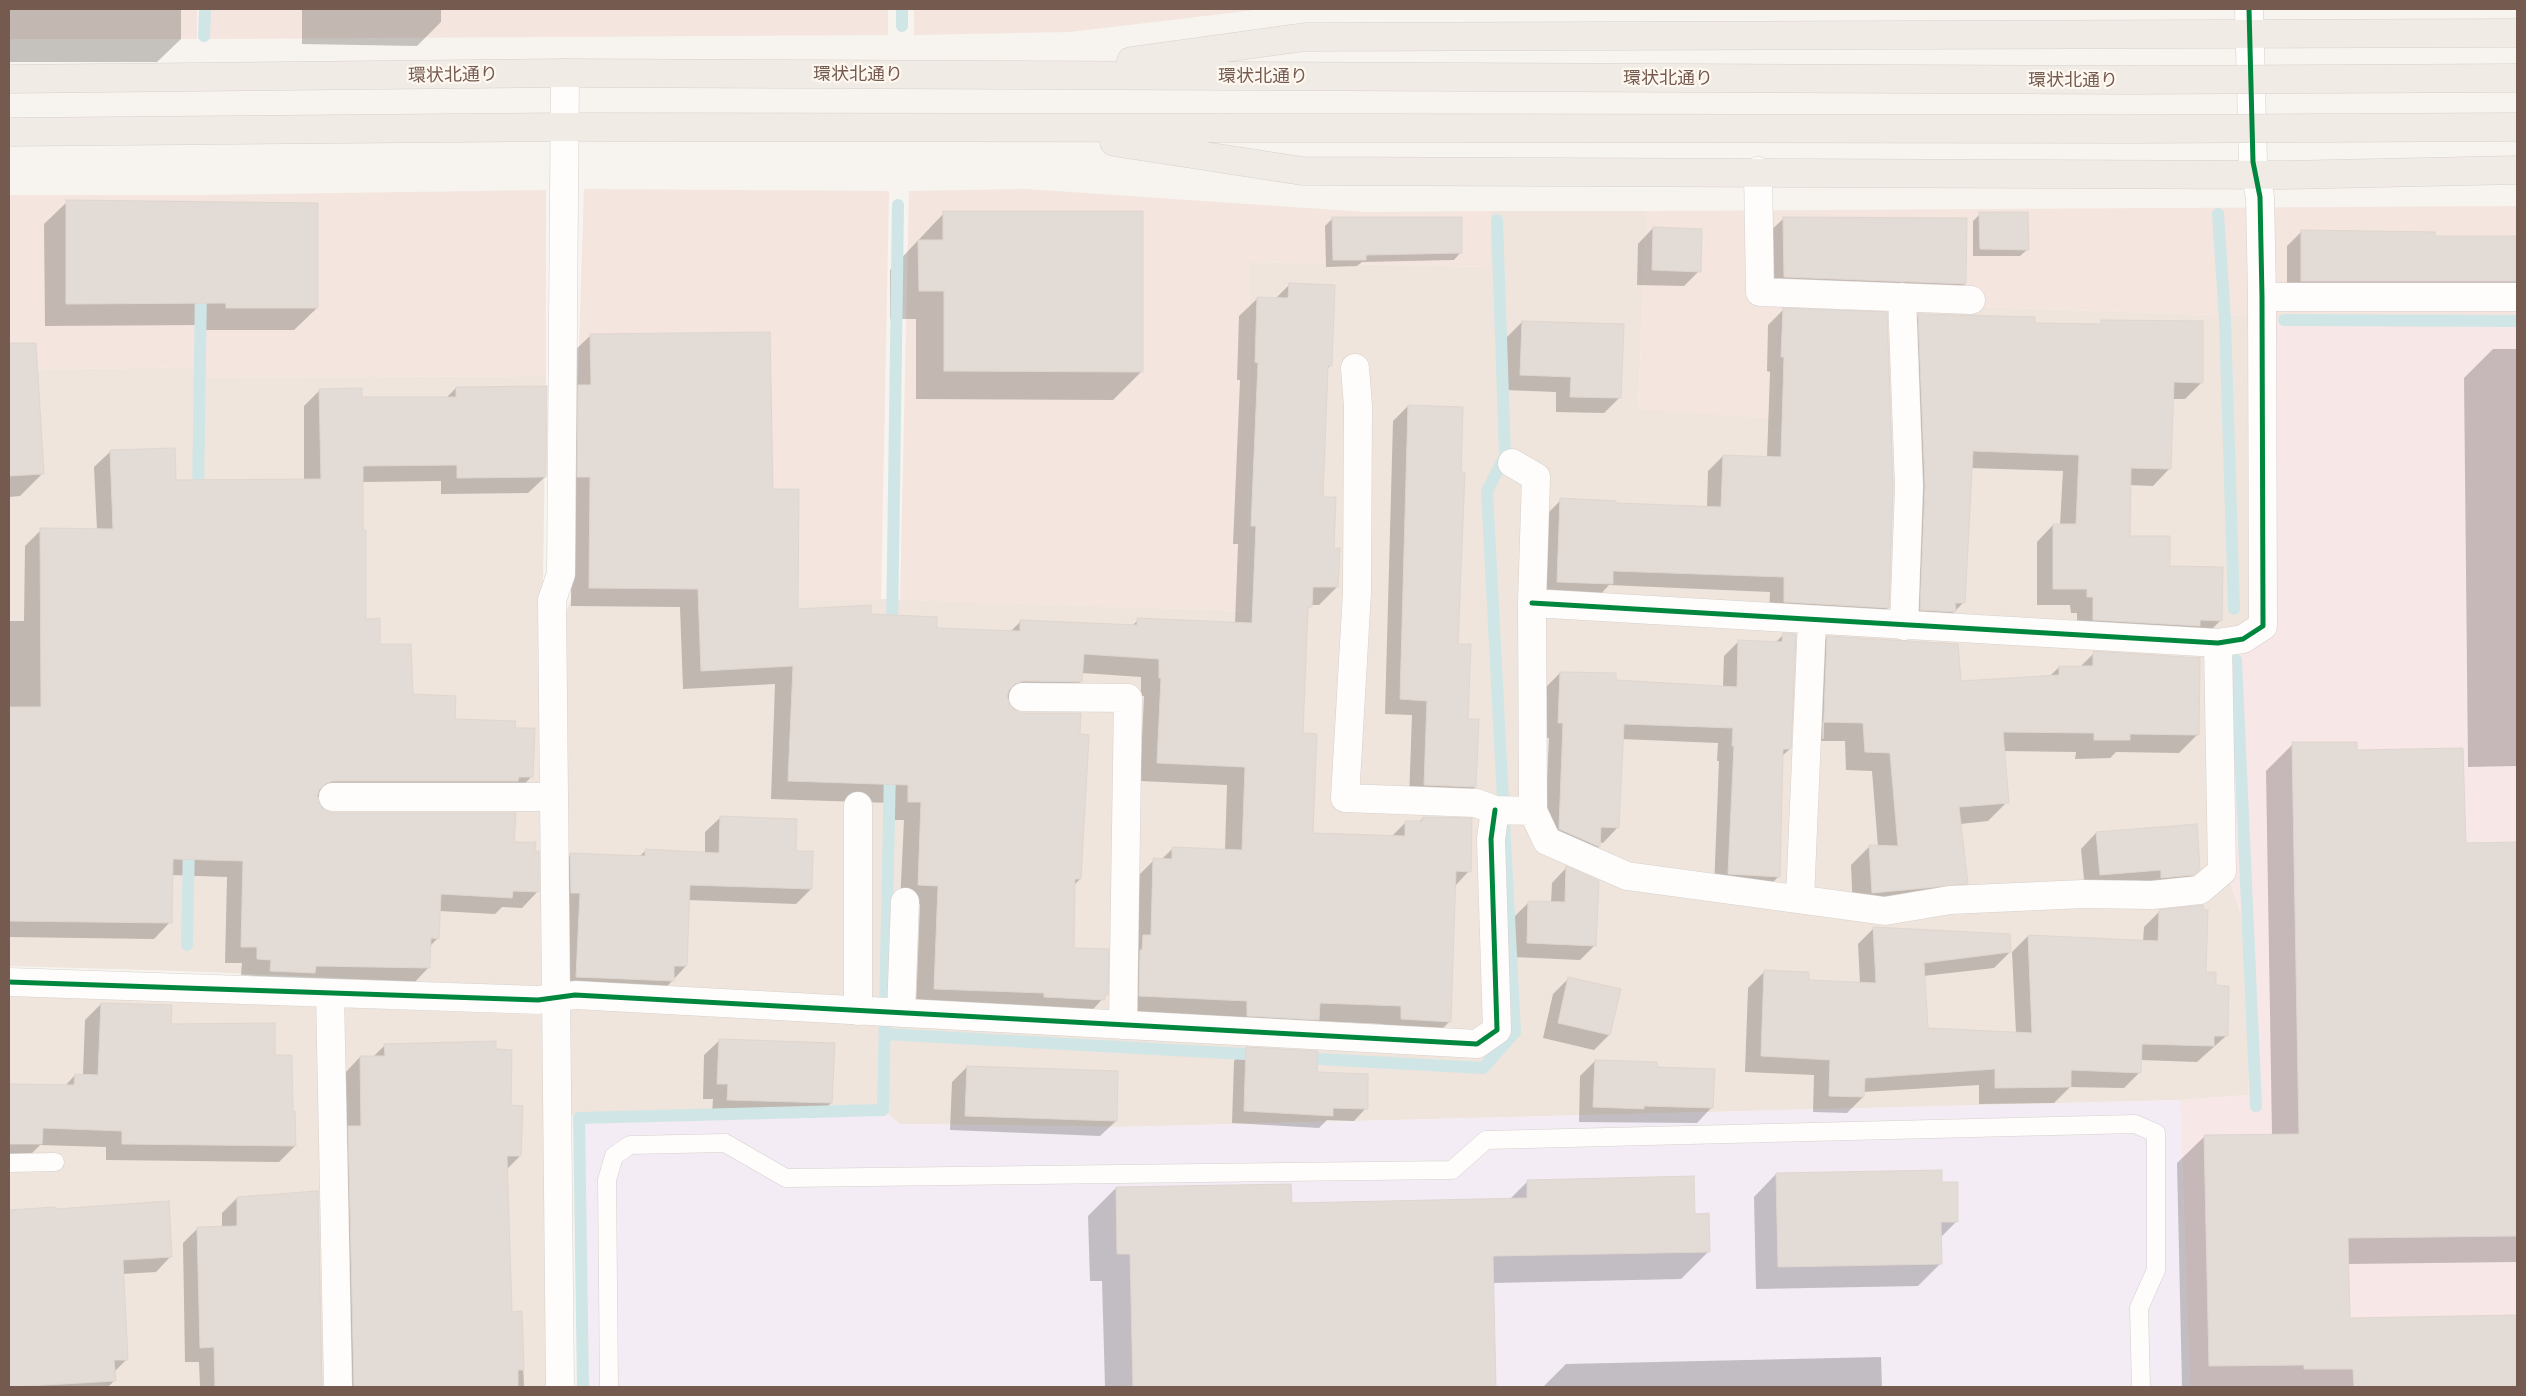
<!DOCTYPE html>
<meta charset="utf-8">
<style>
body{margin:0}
#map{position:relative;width:2526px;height:1396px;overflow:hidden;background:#f7f3ee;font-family:"Asap Condensed",sans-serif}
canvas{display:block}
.frame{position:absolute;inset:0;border:10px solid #745a4f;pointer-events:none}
</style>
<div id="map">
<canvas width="2526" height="1396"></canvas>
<div class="frame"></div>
</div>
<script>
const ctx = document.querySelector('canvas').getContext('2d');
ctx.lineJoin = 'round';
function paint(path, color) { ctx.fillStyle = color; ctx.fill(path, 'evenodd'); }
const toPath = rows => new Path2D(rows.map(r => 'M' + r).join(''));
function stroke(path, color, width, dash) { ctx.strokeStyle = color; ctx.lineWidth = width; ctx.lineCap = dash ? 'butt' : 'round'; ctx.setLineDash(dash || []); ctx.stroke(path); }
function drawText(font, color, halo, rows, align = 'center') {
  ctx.font = font + ' "Asap Condensed","Noto Sans JP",sans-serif'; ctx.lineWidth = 4.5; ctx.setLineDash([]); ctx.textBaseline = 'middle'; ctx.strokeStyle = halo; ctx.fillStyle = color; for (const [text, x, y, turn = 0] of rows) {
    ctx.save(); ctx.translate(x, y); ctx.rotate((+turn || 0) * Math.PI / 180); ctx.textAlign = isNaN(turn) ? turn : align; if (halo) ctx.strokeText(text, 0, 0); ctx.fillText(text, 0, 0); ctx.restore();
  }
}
paint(toPath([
 [1490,211,1647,211,1638,408,1781,300,2272,317,2276,631,2242,651,2228,875,2248,937,2248,1095,2180,1100,1119,1127,900,1124,883,1110,579,1118,568,1113,563,621,571,599,881,599,1248,611,1250,262,1489,267],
 [200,367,201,378,546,376,540,781,543,987,182,971,9,966,9,370],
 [9,995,543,1015,548,1387,9,1387]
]), '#efe5dc');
paint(toPath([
 [9,9,197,9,197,39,9,39],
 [210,9,888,9,888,35,209,39],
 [914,9,1263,9,1070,32,914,35],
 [584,189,889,191,881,599,571,599],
 [1026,189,1366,212,1490,211,1490,267,1250,262,1248,611,900,600,909,191],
 [546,190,546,376,201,378,200,367,9,370,9,195,203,195],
 [2517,206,2517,316,2272,317,1781,300,1772,419,1638,409,1647,211]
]), '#f4e5df');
paint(toPath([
 [2180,1100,2190,1387,585,1387,579,1118,883,1110,900,1124,1119,1127]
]), '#f3ecf4');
paint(toPath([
 [2517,316,2517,1387,2190,1387,2180,1100,2248,1095,2248,937,2228,876,2226,651,2243,651,2276,631,2272,317]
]), '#f8e7e7');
paint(toPath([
 [9,9,181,9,181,39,157,62,9,62],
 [302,9,441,9,441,22,417,46,302,44],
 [184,201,184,204,317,308,294,330,204,330,204,325,45,326,44,224,67,202],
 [944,213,1142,371,1113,400,916,399,916,319,890,319,890,270],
 [1980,214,2028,249,2020,256,1973,256,1973,221],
 [1333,218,1461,252,1454,260,1362,262,1357,266,1326,267,1325,226],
 [1784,218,1965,284,1943,306,1761,298,1761,240],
 [1653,228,1699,271,1684,286,1637,285,1638,244],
 [2302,231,2433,237,2517,238,2517,297,2287,296,2287,246],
 [1290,284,1331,365,1327,369,1322,499,1337,587,1319,605,1311,605,1307,610,1302,734,1312,835,1391,837,1406,822,1419,822,1423,818,1469,871,1454,887,1450,1021,1432,1039,1383,1037,1383,1024,1316,1021,1299,1038,1121,1014,1136,878,1154,860,1161,860,1173,848,1225,850,1227,785,1140,781,1144,696,1141,696,1141,677,1082,673,1081,681,1063,700,1007,699,1080,879,1074,885,1073,949,1107,994,1085,1018,916,1007,920,904,900,903,904,820,890,820,891,803,771,799,775,684,683,689,680,607,571,606,572,353,591,335,772,490,797,610,870,615,936,629,1010,632,1021,621,1132,626,1138,620,1235,624,1238,544,1233,544,1240,380,1237,380,1239,316,1258,298,1275,299],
 [1783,310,1888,608,1873,622,1769,616,1770,592,1609,585,1597,598,1543,596,1546,515,1561,500,1614,505,1707,508,1708,471,1723,456,1767,458,1770,372,1767,371,1768,325],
 [1919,315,2034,324,2099,325,2102,322,2202,382,2185,399,2172,399,2169,469,2153,486,2129,485,2129,537,2169,567,2221,620,2204,637,2077,636,2077,613,2071,613,2070,605,2037,605,2037,542,2053,525,2060,525,2063,471,1971,468,1963,603,1938,628,1904,626,1902,332],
 [1522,322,1619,398,1604,413,1556,412,1556,392,1505,390,1507,337],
 [2493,349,2517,349,2517,766,2468,767,2464,378],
 [456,388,545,477,528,493,441,494,441,481,362,482,365,620,412,695,454,721,514,730,532,776,516,793,501,797,316,797,319,806,325,812,513,843,534,852,538,891,522,908,502,907,495,914,439,911,438,938,430,946,429,967,413,984,254,987,255,976,241,975,242,963,225,963,227,877,171,875,170,922,154,939,9,937,9,621,24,621,25,546,41,530,97,530,94,467,111,451,175,481,304,481,304,406,320,390,361,398,446,398],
 [38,404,42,474,20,496,9,497,9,406],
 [1408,406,1459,473,1457,645,1475,787,1460,802,1409,800,1412,715,1385,714,1393,421],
 [1783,635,1790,749,1782,756,1778,877,1763,892,1714,889,1719,761,1717,761,1718,743,1622,739,1618,827,1603,843,1599,842,1599,847,1584,862,1544,844,1549,738,1543,738,1545,688,1560,673,1614,682,1723,687,1724,656,1739,641,1775,643],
 [1827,637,1960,682,2049,677,2059,667,2080,667,2094,653,2198,734,2179,753,2116,752,2110,758,2075,759,2076,752,2003,751,2007,802,1988,821,1960,824,1967,883,1948,902,1853,911,1851,865,1870,846,1878,847,1872,771,1846,770,1845,741,1819,741,1809,656],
 [2293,744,2356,751,2464,844,2517,843,2517,1262,2348,1264,2348,1319,2517,1316,2517,1387,2182,1387,2177,1163,2205,1136,2272,1135,2266,771],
 [721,817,795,852,811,889,796,904,688,900,686,966,658,996,562,992,556,869,571,854,639,857,645,851,705,853,705,832],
 [2096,833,2199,869,2184,884,2085,889,2081,849],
 [1566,868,1595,945,1580,960,1513,957,1514,917,1529,902,1551,903,1552,883],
 [2160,911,2215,986,2226,1036,2197,1062,2141,1060,2140,1072,2124,1088,2070,1087,2054,1103,1979,1104,1979,1085,1863,1092,1863,1097,1847,1113,1813,1112,1814,1075,1745,1072,1748,988,1765,971,1807,981,1860,983,1858,944,1874,928,2010,952,1994,968,1923,976,1927,1029,2016,1033,2012,952,2028,936,2143,942,2144,927],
 [1568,979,1609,1035,1594,1050,1543,1038,1553,994],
 [101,1004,274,1057,292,1113,295,1146,279,1162,106,1160,106,1147,40,1145,25,1160,9,1160,9,1085,65,1086,75,1075,83,1075,85,1020],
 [720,1040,831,1103,816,1118,712,1114,713,1099,703,1099,704,1055],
 [385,1045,495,1050,510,1107,520,1156,507,1169,510,1313,521,1313,524,1387,351,1387,345,1073,360,1057,373,1057],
 [1246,1048,1316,1073,1366,1108,1354,1121,1327,1120,1319,1128,1232,1123,1234,1061],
 [1595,1061,1655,1068,1712,1107,1697,1123,1579,1122,1580,1076],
 [967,1067,1116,1121,1100,1136,950,1130,952,1082],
 [1776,1174,1957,1221,1940,1238,1941,1263,1918,1286,1756,1289,1754,1197],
 [1528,1181,1694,1215,1709,1251,1681,1279,1492,1283,1495,1387,1105,1387,1102,1281,1090,1281,1088,1216,1116,1188,1290,1204,1509,1200],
 [237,1198,294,1384,294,1387,200,1387,199,1362,185,1362,183,1243,198,1228,222,1228,222,1213],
 [54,1208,55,1211,171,1256,156,1272,122,1274,127,1359,114,1372,115,1380,108,1387,9,1387,9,1211],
 [1881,1357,1882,1387,1543,1387,1566,1364]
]), '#0003');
stroke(toPath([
 [902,26,902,9],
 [204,36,205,9],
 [2218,214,2225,320,2234,609],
 [2284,320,2517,321],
 [198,497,201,287],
 [892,631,898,205],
 [2236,660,2256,1106],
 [187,945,189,842],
 [886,1034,1263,1055],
 [1300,1058,1483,1068,1515,1032,1487,491,1505,456,1497,220],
 [583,1387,579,1118,883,1110,890,769]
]), '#d0e6e6', 12);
const building = toPath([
 [66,200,318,203,318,308,226,308,226,303,66,304,66,200],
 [943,211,1143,211,1143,372,944,371,944,291,919,291,918,240,943,240,943,211],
 [1979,212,2028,212,2029,250,1980,249,1979,212],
 [1332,217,1462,217,1462,253,1366,255,1366,260,1333,260,1332,217],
 [1783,217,1967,218,1966,284,1784,277,1783,217],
 [1653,227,1702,229,1701,272,1652,270,1653,227],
 [2301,230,2435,232,2435,236,2517,236,2517,281,2301,281,2301,230],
 [1289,283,1335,285,1332,366,1328,366,1323,497,1336,497,1334,548,1340,548,1338,587,1313,587,1312,607,1308,607,1303,733,1317,734,1313,833,1405,836,1405,821,1422,821,1423,817,1472,818,1471,872,1456,871,1451,1022,1401,1019,1401,1006,1320,1003,1319,1020,1247,1016,1247,1001,1139,996,1140,950,1142,950,1143,935,1151,935,1153,858,1172,859,1172,847,1242,850,1245,767,1157,763,1161,678,1159,678,1159,659,1084,654,1082,682,1023,681,1015,684,1009,690,1007,696,1010,705,1016,711,1022,713,1081,713,1080,734,1089,735,1081,879,1075,879,1074,948,1109,949,1108,995,1105,995,1105,1000,1044,997,1044,993,934,989,938,886,918,885,921,802,908,802,908,785,788,781,793,666,701,671,698,589,589,588,590,477,577,477,578,385,591,385,590,334,770,332,773,489,799,489,798,609,871,605,871,614,937,617,937,628,1020,631,1020,620,1137,625,1137,618,1252,623,1256,526,1251,526,1258,363,1255,362,1257,297,1288,298,1289,283],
 [1783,308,1887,312,1893,486,1889,608,1784,602,1784,577,1613,571,1613,584,1557,582,1560,498,1616,501,1616,503,1721,507,1723,455,1781,457,1784,357,1781,357,1783,308],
 [1918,314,2035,317,2035,323,2101,324,2101,320,2203,321,2203,383,2174,382,2171,469,2131,468,2130,536,2170,536,2170,566,2223,567,2222,621,2200,620,2200,626,2093,620,2093,597,2087,597,2087,589,2053,589,2053,524,2076,524,2079,455,1973,451,1965,603,1955,603,1956,612,1920,610,1925,485,1918,314],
 [1522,321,1624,324,1621,398,1570,397,1571,377,1520,375,1522,321],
 [9,343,36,343,44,474,9,476,9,343],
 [547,386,546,477,457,478,457,465,363,466,363,530,366,530,366,619,380,618,380,644,411,644,413,694,456,696,455,719,516,721,515,728,535,728,533,777,519,777,518,781,333,781,325,784,319,790,317,797,320,805,326,811,333,813,516,813,514,842,536,842,535,851,539,851,539,892,513,891,512,898,441,894,439,939,431,938,430,968,316,966,315,973,270,971,271,960,257,959,257,947,241,947,243,861,173,859,172,923,9,921,9,707,41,707,40,528,113,529,110,450,175,448,176,480,321,479,319,389,362,388,362,397,456,397,456,387,547,386],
 [1408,405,1463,407,1461,472,1465,472,1458,644,1471,644,1468,719,1479,719,1476,787,1424,785,1427,701,1400,699,1408,405],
 [1783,633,1796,634,1791,749,1783,749,1780,877,1728,874,1734,746,1732,746,1733,728,1624,724,1619,828,1601,827,1600,847,1559,829,1563,723,1558,723,1560,672,1616,673,1616,680,1737,687,1738,640,1782,642,1783,633],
 [1827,636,1958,644,1961,681,2059,675,2059,666,2093,666,2093,651,2200,658,2199,735,2130,734,2130,740,2094,740,2094,733,2003,732,2009,803,1959,807,1968,884,1872,893,1869,845,1898,846,1890,753,1865,752,1863,723,1823,722,1823,739,1827,636],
 [2292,742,2357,742,2357,750,2463,748,2466,843,2517,842,2517,1236,2348,1238,2350,1318,2517,1315,2517,1387,2354,1387,2353,1369,2304,1369,2304,1365,2209,1366,2204,1135,2299,1134,2292,742],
 [720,816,797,819,796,851,813,851,812,889,690,885,687,966,674,966,674,981,576,977,580,893,571,893,570,853,645,856,645,849,719,853,720,816],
 [2197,824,2200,869,2194,875,2161,878,2161,870,2100,875,2096,832,2197,824],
 [1566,866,1599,881,1596,946,1527,943,1528,901,1565,902,1566,866],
 [2203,905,2204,910,2208,910,2206,972,2216,972,2216,985,2229,986,2228,1036,2214,1036,2214,1046,2142,1044,2141,1073,2071,1070,2071,1087,1995,1088,1995,1069,1865,1078,1864,1097,1829,1096,1830,1060,1761,1056,1764,970,1809,972,1809,980,1876,983,1873,927,2010,934,2011,952,1924,963,1928,1028,2032,1033,2028,935,2158,941,2159,910,2203,905],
 [1568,977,1621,989,1610,1035,1558,1023,1568,977],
 [101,1003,172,1005,171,1024,275,1023,275,1055,292,1055,293,1111,295,1111,296,1146,122,1144,122,1131,43,1128,42,1144,9,1144,9,1084,74,1085,75,1074,98,1075,101,1003],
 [719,1039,835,1043,832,1103,727,1100,728,1084,717,1084,719,1039],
 [496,1041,496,1049,512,1050,511,1105,523,1106,521,1156,507,1156,512,1312,522,1311,524,1370,518,1370,518,1387,354,1387,348,1126,361,1126,360,1056,385,1056,384,1044,496,1041],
 [1246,1047,1318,1051,1317,1072,1368,1074,1368,1109,1333,1108,1333,1116,1244,1111,1246,1047],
 [1595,1060,1657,1062,1657,1067,1715,1069,1713,1108,1644,1106,1644,1109,1593,1107,1595,1060],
 [967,1066,1118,1071,1117,1121,965,1116,967,1066],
 [1942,1170,1942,1182,1958,1182,1958,1222,1941,1222,1942,1264,1778,1267,1776,1173,1942,1170],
 [1694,1176,1695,1214,1709,1213,1710,1252,1493,1256,1496,1387,1133,1387,1130,1254,1117,1254,1116,1187,1291,1184,1292,1203,1527,1198,1527,1180,1694,1176],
 [318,1191,322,1387,215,1387,214,1347,200,1348,197,1227,237,1226,237,1197,318,1191],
 [169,1201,172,1257,123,1260,128,1360,114,1360,116,1381,9,1387,9,1210,56,1207,56,1209,169,1201]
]);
paint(building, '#e3dbd5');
stroke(building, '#e0d6d0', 1);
const service = toPath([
 [9,1163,55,1162],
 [609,1387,607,1180,614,1156,630,1145,725,1143,786,1178,1452,1170,1486,1140,2135,1124,2156,1133,2156,1270,2139,1308,2141,1387]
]);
const minor = toPath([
 [1758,171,1760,292,1971,300],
 [1902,297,1909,486,1904,626],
 [2262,297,2517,297],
 [1355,368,1358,406,1357,592,1345,798,1476,803,1495,810,1533,811,1532,603,1536,477,1512,463],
 [1532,603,2218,643,2243,639,2263,626,2262,297,2260,197,2253,162,2249,9],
 [1023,697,1128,698,1123,1025],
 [333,797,554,797],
 [858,806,858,1011],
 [1533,811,1547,841,1627,876,1885,911,1950,900,2084,894,2152,895,2200,890,2222,871,2218,643],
 [1800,899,1812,620],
 [9,982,538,1000,575,995,1477,1044,1497,1030,1491,839,1495,810],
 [330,993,338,1387],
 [901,1013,905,902],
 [560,1387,552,600,561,574,565,73]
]);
const trunk = toPath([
 [1131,61,1305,37,2517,33],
 [9,79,565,73,2131,80],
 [9,132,565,127,2135,129],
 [1114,142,1302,171,2285,175,2517,170]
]);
stroke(service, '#d6d0cc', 19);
stroke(minor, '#d6d0cc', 29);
stroke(trunk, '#d8d0cb', 29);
stroke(service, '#fefdfc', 18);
stroke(minor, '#fefdfc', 28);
stroke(trunk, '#f1ebe6', 28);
const trunkBridge = toPath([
 [2131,80,2517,78],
 [2135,129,2517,127]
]);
stroke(trunkBridge, '#d8d0cb', 29, []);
stroke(trunkBridge, '#f1ebe6', 28);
stroke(toPath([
 [1532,603,2218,643,2243,639,2263,626,2262,297,2260,197,2253,162,2249,9],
 [9,982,538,1000,575,995,1477,1044,1497,1030,1491,839,1495,810]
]), '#00873e', 5);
drawText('18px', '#745a4f', '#fef8f0', [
 ["環状北通り",858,74],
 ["環状北通り",453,75,-1],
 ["環状北通り",1263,76],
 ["環状北通り",1668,78],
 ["環状北通り",2073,80]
]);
</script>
